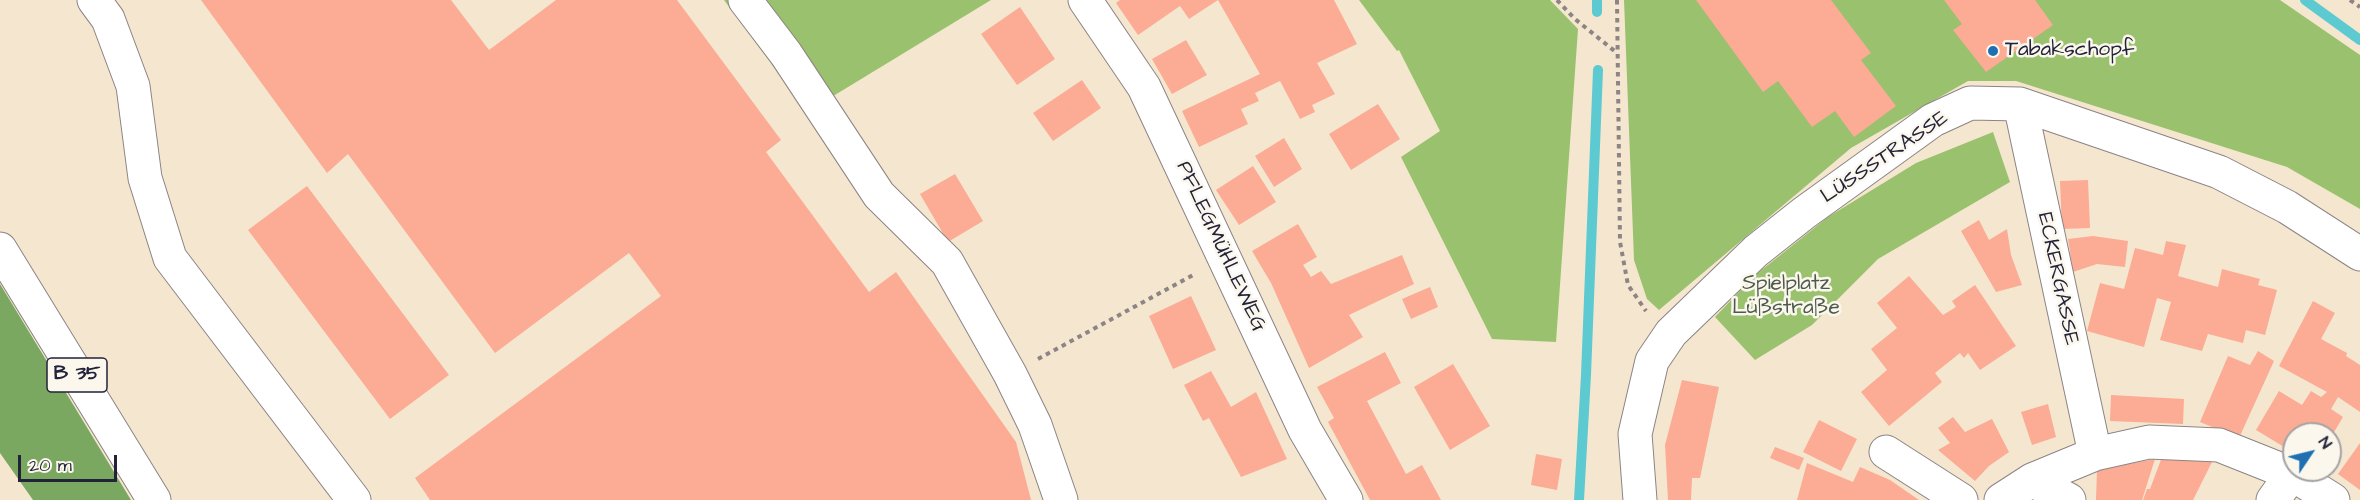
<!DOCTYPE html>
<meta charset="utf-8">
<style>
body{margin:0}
#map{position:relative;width:2360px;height:500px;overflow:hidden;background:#f5e7cf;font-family:"Architects Daughter",sans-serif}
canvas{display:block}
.north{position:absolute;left:2282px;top:422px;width:60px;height:60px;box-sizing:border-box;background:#fbf7ec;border:2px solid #a4a2a5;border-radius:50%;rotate:55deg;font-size:16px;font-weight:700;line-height:24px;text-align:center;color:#22223b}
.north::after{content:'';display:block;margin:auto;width:21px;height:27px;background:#1f6fb2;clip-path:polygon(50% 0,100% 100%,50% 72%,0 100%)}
.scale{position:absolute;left:18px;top:455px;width:99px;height:27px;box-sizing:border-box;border:3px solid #22223b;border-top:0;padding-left:8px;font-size:18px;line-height:21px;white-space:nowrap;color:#22223b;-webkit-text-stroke:4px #fbf7ec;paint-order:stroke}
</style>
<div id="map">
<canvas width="2360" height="500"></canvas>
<div class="north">N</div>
<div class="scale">20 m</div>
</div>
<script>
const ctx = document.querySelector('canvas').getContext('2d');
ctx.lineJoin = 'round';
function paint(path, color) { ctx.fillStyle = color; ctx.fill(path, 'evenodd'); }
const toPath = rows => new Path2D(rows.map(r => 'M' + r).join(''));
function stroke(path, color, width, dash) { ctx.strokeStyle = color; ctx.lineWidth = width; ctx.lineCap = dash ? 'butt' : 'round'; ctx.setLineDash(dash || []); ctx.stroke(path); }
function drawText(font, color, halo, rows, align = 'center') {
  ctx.font = font + ' "Architects Daughter",sans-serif'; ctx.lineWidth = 5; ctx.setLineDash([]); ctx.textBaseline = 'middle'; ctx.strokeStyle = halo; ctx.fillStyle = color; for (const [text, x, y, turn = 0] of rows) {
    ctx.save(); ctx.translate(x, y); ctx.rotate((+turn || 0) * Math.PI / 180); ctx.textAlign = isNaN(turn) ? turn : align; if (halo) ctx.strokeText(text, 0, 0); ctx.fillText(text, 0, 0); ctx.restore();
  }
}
paint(toPath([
 [724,0,991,0,807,112],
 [1359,0,1550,0,1578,29,1556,342,1492,339,1401,157,1440,131,1399,50,1397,51],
 [1624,0,2280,0,2360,55,2360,209,2287,167,2016,81,1968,81,1851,148,1659,310,1647,299,1634,260],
 [1993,132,2010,182,1878,259,1812,325,1755,360,1715,317,1754,276,1828,217,1916,163]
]), '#9ac26e');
paint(toPath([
 [0,284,131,500,33,500,0,453]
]), '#7ba861');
stroke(toPath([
 [1597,0,1597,12],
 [2305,0,2360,40],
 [1579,500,1586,375,1598,70]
]), '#5dcad1', 10);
paint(toPath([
 [201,0,451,0,489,50,556,0,677,0,781,140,766,152,869,292,896,272,1016,442,1031,500,430,500,415,478,661,296,629,253,495,353,348,154,327,173],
 [1120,0,1334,0,1357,44,1317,63,1335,94,1312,105,1315,112,1300,119,1280,81,1255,93,1259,101,1241,109,1248,124,1199,147,1182,111,1260,74,1218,0,1189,19,1180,6,1138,35,1116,3],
 [1696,0,1831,0,1871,53,1861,60,1896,106,1854,137,1835,111,1812,127,1778,81,1763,92],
 [1944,0,2035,0,2053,25,1986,72,1953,30,1962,24],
 [1020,7,1055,59,1017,85,981,34],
 [1186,40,1207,75,1172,94,1152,59],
 [1082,80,1101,108,1053,141,1033,113],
 [1378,104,1400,139,1351,170,1329,134],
 [1284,138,1302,169,1274,187,1255,156],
 [1253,166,1276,202,1239,225,1216,190],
 [955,174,983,221,948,242,920,194],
 [2088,180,2090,228,2062,229,2060,181],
 [307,186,449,375,390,419,248,230],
 [1979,220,1989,240,2007,229,2011,255,2022,285,1996,292,1961,231],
 [1298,224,1317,257,1303,265,1311,277,1321,271,1331,284,1402,255,1414,284,1349,315,1363,337,1309,368,1271,283,1252,251],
 [2093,236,2128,241,2125,267,2097,264,2073,272,2068,239],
 [2166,241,2186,245,2178,276,2218,287,2222,269,2260,279,2258,285,2277,290,2265,335,2246,330,2243,343,2208,334,2202,351,2160,340,2171,302,2157,298,2144,347,2087,331,2100,283,2124,289,2135,248,2163,255],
 [1909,276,1943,315,1956,307,1952,301,1975,285,2016,346,1980,370,1968,353,1964,358,1960,353,1935,373,1942,382,1889,426,1861,392,1887,370,1871,349,1897,328,1877,303],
 [1430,287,1438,307,1411,319,1402,299],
 [1191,296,1216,350,1173,369,1149,316],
 [2313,301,2335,313,2321,339,2347,353,2346,356,2360,365,2360,412,2338,397,2331,409,2343,417,2330,439,2330,434,2294,434,2294,453,2256,430,2279,391,2302,405,2311,391,2321,397,2327,392,2279,366],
 [2258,351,2274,361,2239,438,2200,422,2228,356,2250,365],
 [1385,352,1401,383,1367,401,1406,474,1422,465,1441,500,1370,500,1328,422,1334,418,1317,387],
 [1453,364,1490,426,1450,450,1414,387],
 [1211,371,1231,407,1256,392,1287,459,1241,477,1209,418,1203,421,1184,385],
 [1682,380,1719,387,1700,478,1692,478,1691,500,1668,500,1665,445],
 [2111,395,2184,399,2183,424,2110,421],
 [2048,404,2056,437,2032,445,2021,412],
 [1953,417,1965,432,1992,419,2009,452,1989,466,1975,481,1938,450,1950,443,1938,428],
 [1819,420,1857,439,1841,471,1803,452],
 [2360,443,2360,490,2338,474],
 [1775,447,1804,458,1799,470,1770,458],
 [1536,454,1562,459,1557,490,1531,485],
 [2162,457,2213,460,2193,500,2143,500,2147,489,2150,489],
 [2155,459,2142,500,2096,500,2097,470],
 [1807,463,1853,482,1860,467,1890,480,1919,500,1797,500]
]), '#fcab94');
const minor = toPath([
 [94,0,108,19,133,86,145,178,170,258,354,500],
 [745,0,786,54,879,195,947,262,1010,374,1035,425,1061,500],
 [1085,0,1144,87,1305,430,1346,500],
 [2020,104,2095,454],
 [1886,452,1961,500],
 [2032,480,2069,500],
 [1640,500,1635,434,1652,361,1671,333,1756,251,1804,213,1933,120,1970,103,2020,104,2219,172,2287,207,2360,254],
 [2001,500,2032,480,2095,454,2149,442,2219,445,2292,474,2333,500],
 [2273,500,2292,474]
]);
const major = toPath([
 [0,249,154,500]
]);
stroke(minor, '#8c8485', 35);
stroke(major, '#8c8485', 35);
stroke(toPath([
 [1557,0,1575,19,1617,53],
 [1617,0,1620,242,1628,285,1646,311],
 [2350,0,2360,7],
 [1038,359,1195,274]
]), '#8c8485', 4, [4.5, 4.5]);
stroke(minor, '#fff', 33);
stroke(major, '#fff', 33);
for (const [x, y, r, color] of [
 [1993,51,6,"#1f6fb2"]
]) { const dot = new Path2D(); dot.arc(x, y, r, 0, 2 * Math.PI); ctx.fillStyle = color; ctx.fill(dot); stroke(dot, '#fbf7ec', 2); }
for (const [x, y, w] of [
 [77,375,60]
]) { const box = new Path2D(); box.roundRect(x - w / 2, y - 17, w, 34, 4.5); ctx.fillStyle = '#fbf7ec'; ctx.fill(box); stroke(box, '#22223b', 1.5); }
drawText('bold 20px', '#22223b', null, [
 ["B 35",77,375]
]);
drawText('21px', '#22223b', '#fbf7ec', [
 ["Tabakschopf",2005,51]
], 'left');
drawText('21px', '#22223b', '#fbf7ec', [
 ["LÜSSSTRASSE",1885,158,-34],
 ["PFLEGMÜHLEWEG",1220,247,65],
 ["ECKERGASSE",2057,279,78]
]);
drawText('21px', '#4c5a4d', '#fbf7ec', [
 ["Spielplatz",1786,285],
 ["Lüßstraße",1786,309]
]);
</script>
